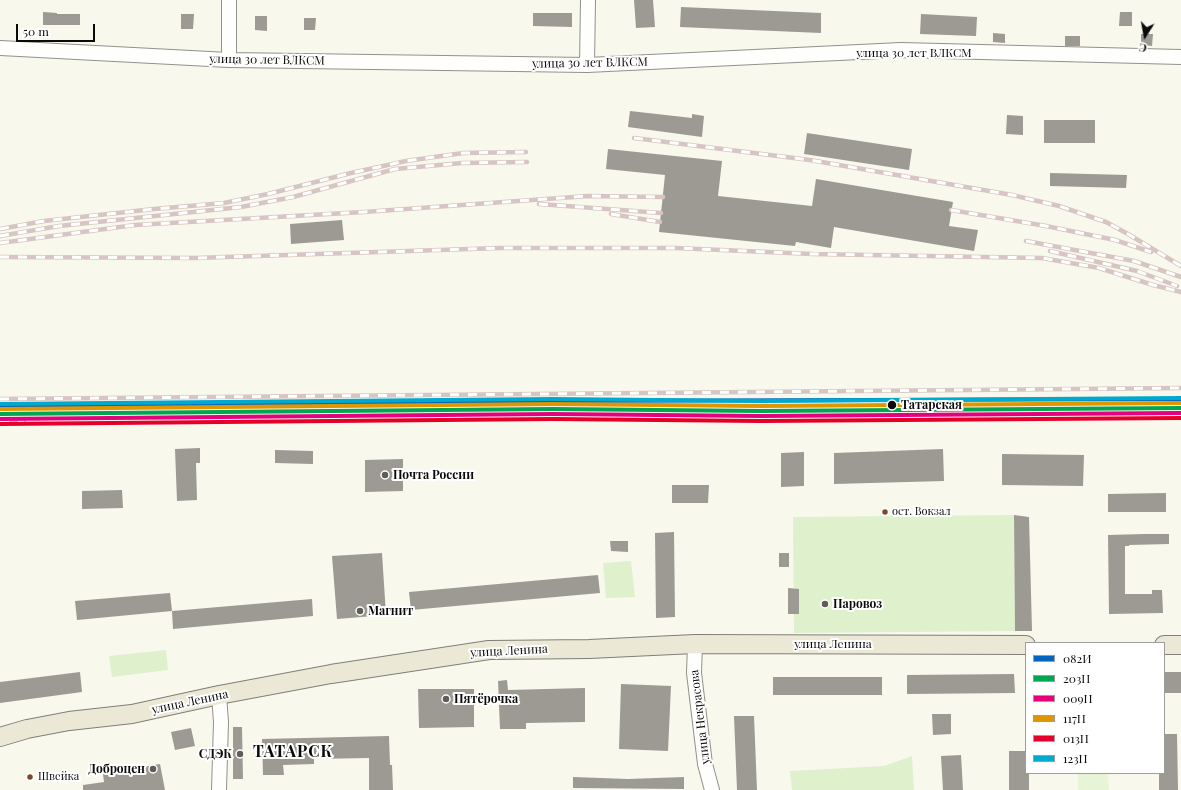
<!DOCTYPE html>
<meta charset="utf-8">
<style>
body{margin:0}
#map{position:relative;width:1181px;height:790px;overflow:hidden;background:#f9f8ed;font-family:"Playfair Display",serif}
canvas{display:block}
.legend{position:absolute;left:1025px;top:642px;width:140px;height:132px;box-sizing:border-box;background:#fff;border:1px solid #9d9d9d;margin:0;padding:5px 7px;list-style:none;font-size:12px;color:#0a0a0a}
.legend li{display:flex;align-items:center;gap:8px;height:20px}
.legend b{width:20px;border:1px solid #9d9d9d}
.north{position:absolute;left:1125px;top:16px;width:40px;height:40px;-webkit-text-stroke:3px #fff;paint-order:stroke;rotate:191deg;font-size:11px;font-weight:700;line-height:16px;text-align:center;color:#0a0a0a}
.north::after{content:'';display:block;margin:auto;width:14px;height:18px;background:#0a0a0a;clip-path:polygon(50% 0,100% 100%,50% 72%,0 100%)}
.scale{position:absolute;left:16px;top:24px;width:79px;height:18px;box-sizing:border-box;border:2px solid #0a0a0a;border-top:0;padding-left:5px;font-size:12px;line-height:14px;white-space:nowrap;color:#0a0a0a;-webkit-text-stroke:3px #fff;paint-order:stroke}
</style>
<div id="map">
<canvas width="1181" height="790"></canvas>
<ul class="legend">
<li><b style="height:5px;background:#0065bd"></b>082И</li>
<li><b style="height:5px;background:#00a651"></b>203Н</li>
<li><b style="height:5px;background:#e5007d"></b>009Н</li>
<li><b style="height:5px;background:#df9601"></b>117Н</li>
<li><b style="height:5px;background:#e4002b"></b>013Н</li>
<li><b style="height:5px;background:#00a9ce"></b>123Н</li>
</ul>
<div class="north">С</div>
<div class="scale">50 m</div>
</div>
<script>
const ctx = document.querySelector('canvas').getContext('2d');
ctx.lineJoin = 'round';
function paint(path, color) { ctx.fillStyle = color; ctx.fill(path, 'evenodd'); }
const toPath = rows => new Path2D(rows.map(r => 'M' + r).join(''));
function stroke(path, color, width, dash) { ctx.strokeStyle = color; ctx.lineWidth = width; ctx.lineCap = dash ? 'butt' : 'round'; ctx.setLineDash(dash || []); ctx.stroke(path); }
function drawText(font, color, halo, rows, align = 'center') {
  ctx.font = font + ' "Playfair Display",serif'; ctx.lineWidth = 4; ctx.setLineDash([]); ctx.textBaseline = 'middle'; ctx.strokeStyle = halo; ctx.fillStyle = color; for (const [text, x, y, turn = 0] of rows) {
    ctx.save(); ctx.translate(x, y); ctx.rotate((+turn || 0) * Math.PI / 180); ctx.textAlign = isNaN(turn) ? turn : align; if (halo) ctx.strokeText(text, 0, 0); ctx.fillText(text, 0, 0); ctx.restore();
  }
}
paint(toPath([
 [1014,515,1015,631,794,633,793,517],
 [631,561,635,597,606,598,603,563],
 [166,650,168,670,112,677,109,656],
 [912,756,914,790,792,790,790,771,884,766]
]), '#def0cc');
paint(toPath([
 [1078,773,1108,773,1109,790,1078,790]
]), '#e8f4d6');
paint(toPath([
 [634,0,653,0,655,27,636,28],
 [681,7,821,13,821,33,680,27],
 [43,12,57,13,57,14,80,14,80,25,43,25],
 [1120,12,1132,12,1132,26,1119,26],
 [533,13,572,13,572,27,533,26],
 [181,14,194,14,193,29,181,29],
 [921,14,977,17,976,36,920,34],
 [255,16,267,16,267,31,255,30],
 [304,18,316,18,315,30,304,30],
 [993,33,1005,34,1005,43,993,42],
 [1141,34,1153,34,1152,46,1141,45],
 [1065,36,1080,36,1080,46,1065,46],
 [630,111,692,118,692,114,704,116,702,137,628,127],
 [1007,115,1023,116,1023,135,1006,134],
 [1044,120,1095,120,1095,143,1044,143],
 [807,133,912,149,909,170,804,154],
 [608,149,722,161,718,196,812,206,816,179,953,202,949,226,978,230,974,251,834,227,831,248,796,242,795,246,659,232,665,175,606,169],
 [1050,173,1127,175,1126,188,1050,186],
 [342,220,344,240,291,244,290,224],
 [200,448,200,463,196,463,197,500,177,501,175,449],
 [943,449,944,481,834,484,834,453],
 [275,450,313,451,313,464,275,463],
 [804,452,804,486,781,487,781,453],
 [1002,454,1084,455,1083,486,1002,485],
 [403,459,403,491,365,492,365,460],
 [672,485,709,485,708,503,672,503],
 [122,490,123,508,82,509,82,491],
 [1166,493,1166,512,1108,512,1108,494],
 [1014,515,1029,517,1032,631,1015,631],
 [674,532,675,617,656,618,655,533],
 [1144,534,1169,534,1169,544,1129,545,1129,546,1125,546,1125,594,1152,594,1152,590,1162,590,1163,613,1109,614,1108,535],
 [610,541,628,541,628,552,611,551],
 [382,553,386,615,337,619,332,556],
 [779,553,789,553,789,567,779,567],
 [598,575,600,593,411,610,409,592],
 [788,588,799,589,799,614,788,614],
 [170,593,172,611,77,620,75,601],
 [312,599,313,616,173,629,172,611],
 [80,672,82,692,0,703,0,682],
 [1164,672,1181,672,1181,693,1164,693],
 [1014,674,1015,693,907,694,907,675],
 [773,677,882,677,882,695,773,695],
 [507,680,508,690,585,688,585,722,526,723,526,729,500,729,498,681],
 [621,684,671,686,668,751,619,749],
 [418,689,474,689,474,727,419,728],
 [932,714,951,714,951,734,933,735],
 [734,716,754,716,757,790,737,790],
 [233,727,242,727,243,779,233,779],
 [191,728,195,746,175,750,171,732],
 [1164,734,1177,734,1178,790,1159,790,1159,773,1164,773],
 [389,736,390,765,392,765,393,790,369,790,369,758,314,759,314,764,283,765,284,775,263,775,262,739],
 [1009,751,1026,751,1026,773,1029,773,1029,790,1009,790],
 [961,755,963,790,943,790,941,756],
 [160,764,165,790,83,790,83,785,104,782,103,774],
 [573,777,628,779,684,777,684,789,573,788]
]), '#9c9a93');
const minor = toPath([
 [0,48,229,60,587,65,901,50,1181,57],
 [229,60,229,0],
 [587,65,588,0],
 [695,644,694,673,705,764,712,790],
 [219,695,221,722,219,790]
]);
const major = toPath([
 [1164,645,1181,645],
 [0,737,27,729,69,721,132,714,219,695,331,674,489,650,589,649,695,644,1026,645]
]);
stroke(minor, '#92918c', 16);
stroke(major, '#7f7e7a', 20);
stroke(minor, '#fefefc', 14);
stroke(major, '#ebe9d6', 18);
const rail = toPath([
 [634,138,810,160,1012,195,1059,206,1106,222,1128,234,1181,266],
 [539,204,661,213],
 [951,210,1046,226,1115,240,1151,252],
 [611,214,660,222],
 [0,229,44,221,154,209,224,203,268,194,351,173,406,161,463,153,526,152],
 [0,236,59,226,241,207,293,197,395,169,462,163,527,162],
 [1026,241,1134,261,1181,277],
 [0,243,135,225,364,212,588,196,663,197],
 [1050,251,1137,271,1177,286],
 [0,257,196,258,500,248,676,248,812,254,1042,258,1099,268,1153,285,1181,292],
 [0,399,1181,388],
 [0,422,24,422]
]);
stroke(rail, '#d6c5c2', 4.5);
stroke(rail, '#fff', 3, [9]);
stroke(toPath([
 [0,406,547,401,1181,399]
]), '#0065bd', 4);
stroke(toPath([
 [0,414,553,409,761,411,1181,408]
]), '#00a651', 4);
stroke(toPath([
 [0,419,553,414,761,416,1181,413]
]), '#e5007d', 4);
stroke(toPath([
 [0,409,553,404,761,406,1181,403]
]), '#df9601', 4);
stroke(toPath([
 [0,424,553,419,761,421,1181,418]
]), '#e4002b', 4);
stroke(toPath([
 [0,404,553,399,761,401,1181,398]
]), '#00a9ce', 4);
for (const [x, y, r, color] of [
 [892,405,5,"#0a0a0a"],
 [385,475,4,"#5e5d59"],
 [885,512,3.5,"#7a4b2a"],
 [825,604,4,"#5e5d59"],
 [360,611,4,"#5e5d59"],
 [446,699,4,"#5e5d59"],
 [240,754,4,"#5e5d59"],
 [153,769,4,"#5e5d59"],
 [30,777,3.5,"#7a4b2a"]
]) { const dot = new Path2D(); dot.arc(x, y, r, 0, 2 * Math.PI); ctx.fillStyle = color; ctx.fill(dot); stroke(dot, '#fff', 1.5); }
drawText('11px', '#0a0a0a', '#fff', [
 ["ост. Вокзал",892,512],
 ["Швейка",38,777]
], 'left');
drawText('12px', '#0a0a0a', '#fff', [
 ["улица 30 лет ВЛКСМ",914,53],
 ["улица 30 лет ВЛКСМ",267,60,1],
 ["улица 30 лет ВЛКСМ",590,63,-1],
 ["улица Ленина",833,644],
 ["улица Ленина",509,651,-3],
 ["улица Ленина",190,702,-12],
 ["улица Некрасова",700,717,-97]
]);
drawText('bold 12px', '#0a0a0a', '#fff', [
 ["Татарская",901,405]
], 'left');
drawText('bold 12px', '#0a0a0a', '#fff', [
 ["Почта России",393,475],
 ["Паровоз",833,604],
 ["Магнит",368,611],
 ["Пятёрочка",454,699],
 ["СДЭК",232,754,"right"],
 ["Доброцен",145,769,"right"]
], 'left');
ctx.letterSpacing = '1px';
drawText('bold 16px', '#0a0a0a', '#fff', [
 ["ТАТАРСК",293,752]
]);
ctx.letterSpacing = '0px';
</script>
